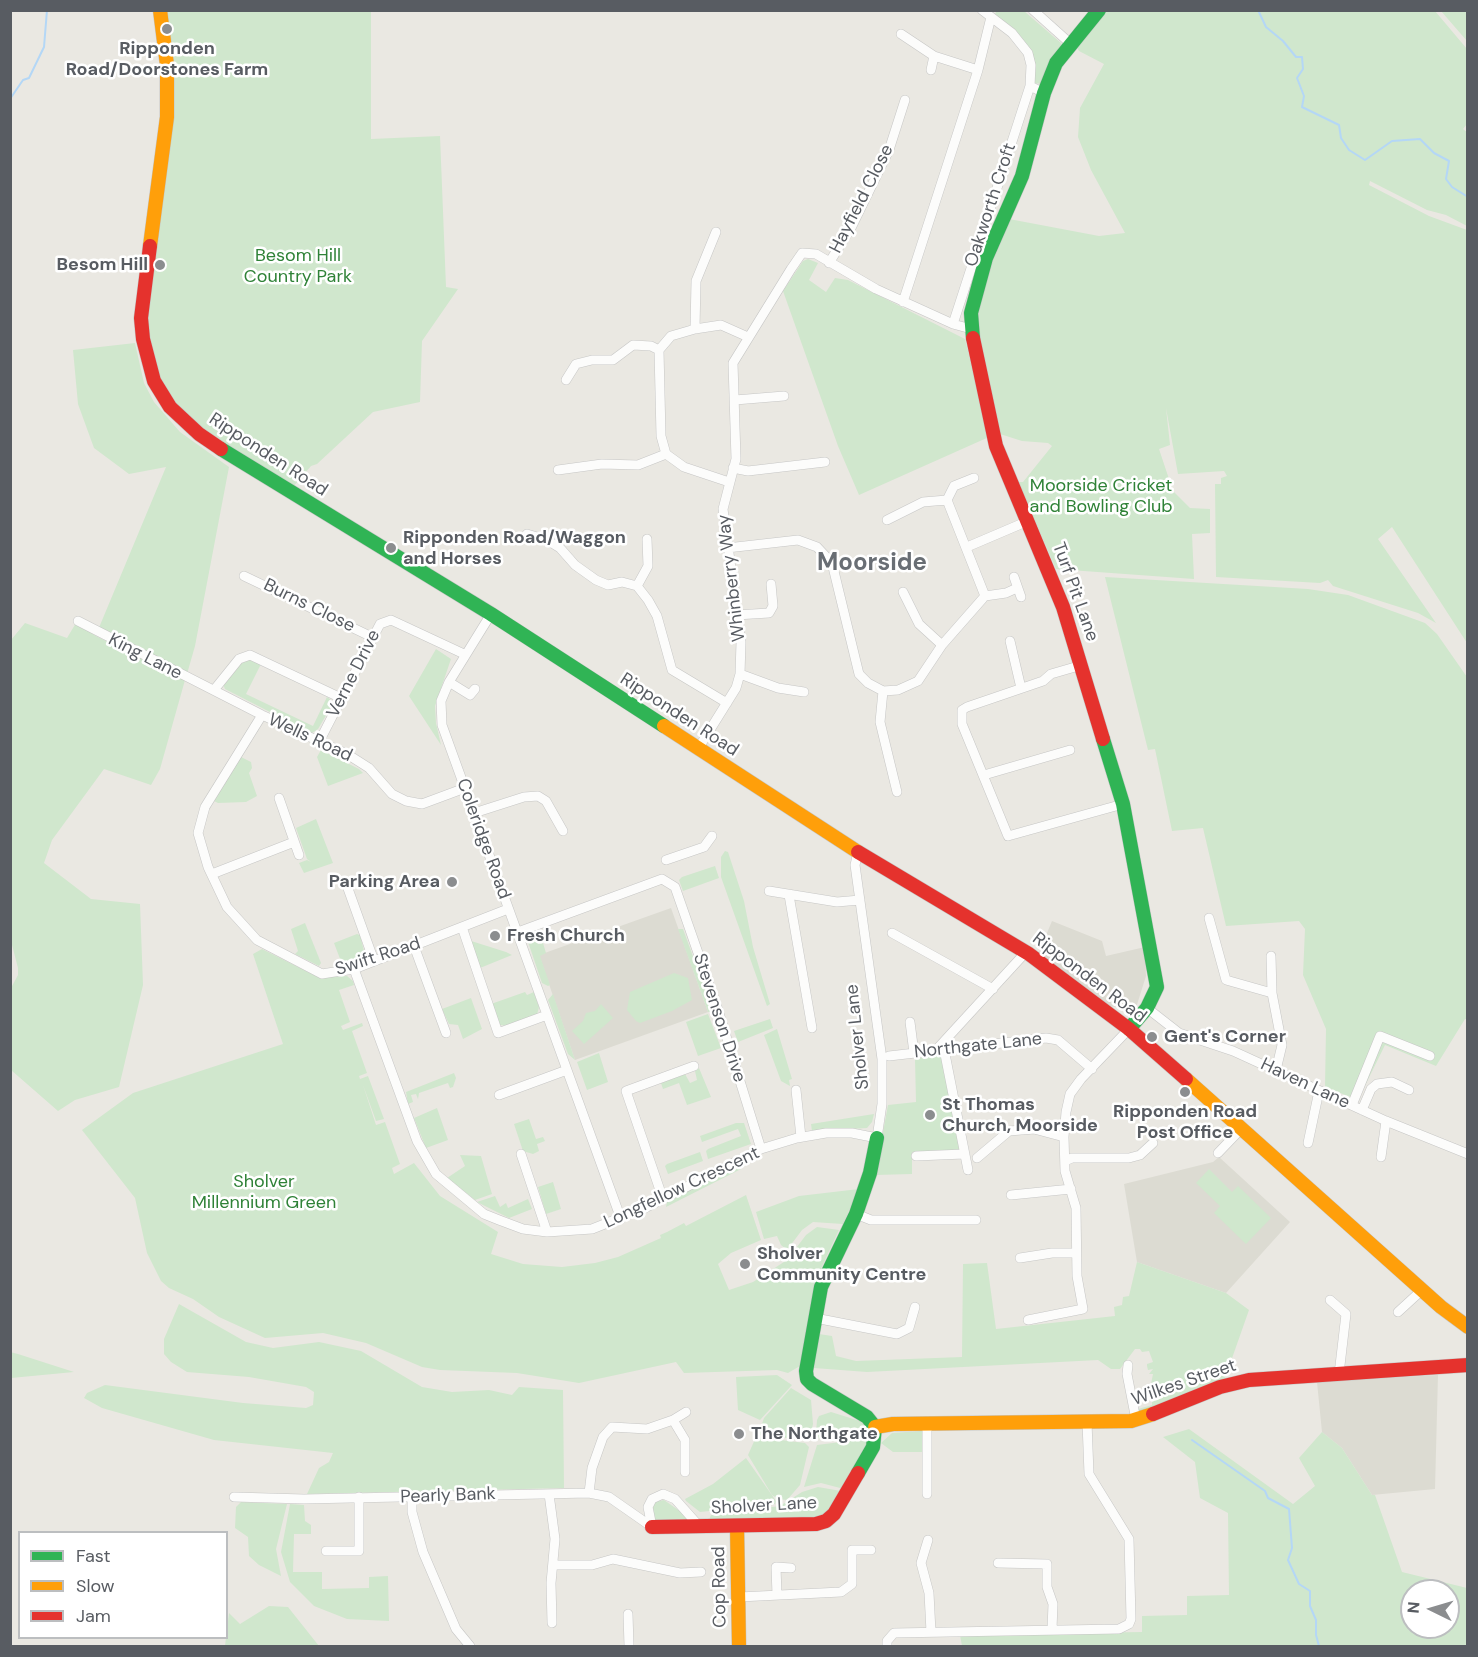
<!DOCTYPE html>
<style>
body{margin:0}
#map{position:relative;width:1478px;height:1657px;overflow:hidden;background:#eae8e2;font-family:"DM Sans",sans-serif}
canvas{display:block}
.frame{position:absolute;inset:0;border:12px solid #585c62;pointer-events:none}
.legend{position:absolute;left:18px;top:1531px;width:210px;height:108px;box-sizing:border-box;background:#fff;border:2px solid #bcbec0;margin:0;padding:8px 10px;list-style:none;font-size:18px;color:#585c62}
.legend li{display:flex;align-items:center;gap:12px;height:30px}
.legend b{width:30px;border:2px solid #bcbec0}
.north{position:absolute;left:1400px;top:1579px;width:60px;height:60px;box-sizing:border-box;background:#fff;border:2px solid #bcbec0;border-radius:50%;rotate:275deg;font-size:16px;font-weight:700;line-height:24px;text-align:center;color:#585c62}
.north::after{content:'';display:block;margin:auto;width:21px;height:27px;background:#8b8d8f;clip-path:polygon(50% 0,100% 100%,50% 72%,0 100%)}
</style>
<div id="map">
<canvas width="1478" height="1657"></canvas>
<div class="frame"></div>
<ul class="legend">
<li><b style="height:8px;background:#30b455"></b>Fast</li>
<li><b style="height:8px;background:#ff9f0a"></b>Slow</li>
<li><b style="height:8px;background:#e5322d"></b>Jam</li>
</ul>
<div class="north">N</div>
</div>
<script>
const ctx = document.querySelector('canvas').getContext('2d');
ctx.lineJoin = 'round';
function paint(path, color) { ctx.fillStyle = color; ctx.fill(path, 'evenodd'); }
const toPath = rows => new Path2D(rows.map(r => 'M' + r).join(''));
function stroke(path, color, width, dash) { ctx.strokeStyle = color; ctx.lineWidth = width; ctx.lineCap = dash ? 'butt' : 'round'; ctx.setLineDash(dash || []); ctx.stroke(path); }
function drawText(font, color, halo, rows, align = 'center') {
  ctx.font = font + ' "DM Sans",sans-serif'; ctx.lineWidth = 5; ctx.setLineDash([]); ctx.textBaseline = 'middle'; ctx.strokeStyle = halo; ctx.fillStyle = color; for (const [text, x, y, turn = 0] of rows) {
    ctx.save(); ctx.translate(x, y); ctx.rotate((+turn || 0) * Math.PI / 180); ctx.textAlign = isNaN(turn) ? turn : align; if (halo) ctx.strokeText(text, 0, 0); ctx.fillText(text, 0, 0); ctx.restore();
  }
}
paint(toPath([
 [671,908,708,1012,575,1060,539,955],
 [1052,921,1102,941,1106,956,1145,947,1146,976,1135,1011,1104,1005,1037,957],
 [1219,1157,1290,1222,1226,1293,1137,1262,1124,1184,1213,1162],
 [1438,1375,1435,1489,1372,1495,1342,1448,1322,1432,1317,1382]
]), '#dcdbd2');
paint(toPath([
 [166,11,371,11,371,139,440,136,446,287,458,289,422,341,420,402,373,412,317,464,311,466,293,487,198,427,167,393,157,372,151,352,147,312,174,86,173,55],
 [997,11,1024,11,1061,43,1062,47,1041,84,1033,83,1028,47,1012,27,994,15],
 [1104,11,1435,11,1467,49,1467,124,1463,129,1468,133,1467,226,1446,215,1427,210,1370,181,1369,185,1429,216,1467,230,1467,643,1392,527,1378,539,1436,623,1418,613,1333,586,1328,580,1320,583,1216,577,1215,484,1221,484,1221,478,1227,476,1224,471,1178,474,1166,408,1170,445,1159,449,1173,491,1190,508,1210,509,1210,533,1192,534,1194,579,1056,569,1018,482,1023,482,1052,446,1048,443,1022,441,1000,434,978,337,977,316,994,256,1009,219,1099,236,1125,233,1091,170,1078,137,1080,108,1104,64,1079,51,1076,46,1092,29],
 [1441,11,1467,11,1467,41],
 [808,259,818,263,809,280,826,292,835,278,848,280,965,339,989,437,859,495,838,446,783,291,803,261],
 [135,343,144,383,154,402,180,432,229,467,195,646,187,674,98,630,166,467,129,474,94,448,78,404,73,350],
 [1105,577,1308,589,1348,595,1425,623,1437,634,1467,677,1467,1019,1465,1019,1436,1066,1385,1045,1358,1100,1325,1087,1326,1029,1303,975,1305,929,1299,921,1226,926,1203,828,1172,831,1155,749,1148,750],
 [25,623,67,638,76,623,96,636,185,680,160,769,151,785,104,769,52,840,44,863,91,899,140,904,143,985,119,1087,75,1100,58,1111,11,1070,11,988,18,975,18,968,11,941,11,640],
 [436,649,451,659,435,706,436,723,441,745,409,696],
 [250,659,261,664,246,694,313,726,327,697,330,699,331,707,318,729,312,733,307,731,225,689,223,684,238,664],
 [321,750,359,769,363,773,328,786,317,757],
 [239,756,251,762,252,768,249,773,257,796,246,802,218,803,214,801],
 [316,819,333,863,304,873,299,863,307,860,311,862,307,859,296,828],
 [725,851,728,852,744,901,753,947,770,1004,767,1006,721,877,721,857],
 [715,866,719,878,683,891,679,880,682,877],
 [305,923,321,963,319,966,295,954,298,951,291,929],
 [678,929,683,929,713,1011,708,1012],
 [535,931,538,944,543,943,546,953,540,956,550,985,548,986,542,983,527,939],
 [357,934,360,935,365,955,342,964,334,943],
 [468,940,506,952,512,955,480,968],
 [262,949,312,974,330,977,347,976,353,981,354,985,339,990,350,1022,341,1026,343,1030,362,1023,363,1026,352,1031,367,1073,359,1076,360,1079,368,1076,384,1119,376,1121,363,1085,376,1125,385,1122,400,1164,392,1168,394,1174,414,1163,440,1196,498,1232,491,1254,523,1264,562,1267,595,1263,618,1257,661,1238,660,1235,667,1232,684,1223,686,1226,746,1195,761,1240,731,1253,718,1264,729,1290,753,1282,787,1260,806,1235,817,1227,839,1230,817,1277,800,1366,788,1373,777,1370,684,1373,676,1362,579,1383,517,1373,440,1370,422,1367,366,1343,323,1333,265,1338,219,1317,193,1299,169,1288,161,1281,147,1253,135,1198,82,1130,133,1093,283,1044,253,954],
 [674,973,688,978,692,1000,672,1011,640,1023,636,1021,627,1010,630,992],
 [525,992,527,995,534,992,539,1007,537,1015,508,1026,500,1025,491,1004],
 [553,994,575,1060,568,1054,548,1000],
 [471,998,482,1029,463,1039,458,1025,449,1024,442,1009],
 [601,1004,613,1018,584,1044,572,1031,583,1021,586,1013,595,1011],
 [708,1014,721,1048,698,1056,686,1022],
 [770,1019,773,1028,738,1042,734,1031],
 [777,1029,792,1079,789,1080,790,1086,781,1081,764,1035],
 [599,1053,608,1082,587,1090,577,1062],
 [942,1054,960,1151,912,1152,912,1174,875,1175,888,1105,916,1102,915,1059],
 [699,1068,711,1097,687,1105,679,1083,663,1089,661,1083,685,1074,690,1083,697,1080,695,1071],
 [454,1073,456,1078,453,1087,450,1088,448,1083,419,1093,418,1099,416,1094,411,1095,413,1102,408,1104,406,1092],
 [437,1108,448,1140,426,1148,414,1118],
 [874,1114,872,1122,867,1128,812,1131,811,1124],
 [529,1119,536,1139,543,1137,545,1141,537,1144,539,1151,533,1154,523,1151,514,1124],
 [736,1123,744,1123,751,1144,708,1159,706,1151,708,1149,741,1136,738,1129,702,1142,700,1136],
 [700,1152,703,1161,668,1174,665,1166,667,1164],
 [460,1155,481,1156,492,1194,475,1200,447,1178,465,1166],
 [739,1165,741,1169,666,1207,667,1202],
 [1209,1169,1232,1192,1238,1186,1271,1218,1246,1244,1214,1213,1220,1206,1196,1183],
 [553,1182,561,1209,546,1214,538,1187],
 [859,1189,843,1224,813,1222,802,1230,787,1250,781,1245,777,1236,764,1239,756,1212,799,1196],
 [495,1196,500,1207,506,1203,508,1208,528,1199,532,1209,509,1218,477,1202],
 [1137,1262,1226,1293,1249,1310,1224,1381,1175,1402,1139,1412,1138,1409,1152,1405,1152,1402,1156,1400,1154,1395,1158,1393,1151,1384,1153,1374,1149,1374,1153,1369,1148,1370,1147,1366,1147,1364,1153,1362,1149,1351,1142,1352,1140,1349,1135,1349,1120,1369,1111,1369,1098,1360,867,1372,814,1368,819,1334,832,1336,836,1356,856,1361,962,1357,963,1264,987,1263,996,1329,1115,1316,1114,1307,1122,1305,1123,1297,1129,1296],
 [179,1304,246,1342,273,1348,319,1342,361,1351,422,1387,452,1392,489,1390,512,1395,519,1387,563,1390,564,1488,307,1494,319,1468,329,1462,333,1453,214,1440,102,1408,84,1398,87,1393,105,1385,243,1403,306,1408,313,1405,314,1392,306,1387,249,1377,187,1372,171,1362,164,1354,164,1339],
 [10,1352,18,1354,74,1372,11,1378],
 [777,1375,792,1385,760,1420,738,1410,736,1377],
 [791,1388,811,1400,813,1424,810,1437,804,1440,758,1435,764,1418],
 [831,1412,863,1422,869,1434,843,1440,820,1440,816,1433,817,1420,819,1416],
 [1189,1429,1293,1504,1315,1486,1299,1458,1322,1432,1342,1448,1372,1495,1375,1495,1402,1572,1467,1588,1467,1646,962,1646,960,1635,1142,1632,1142,1616,1187,1615,1187,1596,1229,1595,1228,1513,1200,1498,1195,1462,1163,1437],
 [1412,1591,1448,1591,1448,1627,1412,1627],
 [922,1431,923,1452,893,1452,881,1443,892,1433],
 [756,1437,805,1443,809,1447,800,1485,787,1500,778,1499,772,1495,748,1455],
 [864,1439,870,1441,844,1489,821,1483,804,1487,817,1445],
 [746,1458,776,1501,775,1504,700,1512,686,1501,685,1499,713,1484],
 [818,1487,841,1491,836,1503,818,1519,708,1522,711,1515,780,1506,802,1492],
 [664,1500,684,1514,689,1521,657,1522,653,1517,651,1508,655,1502],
 [241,1502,287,1504,276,1549,281,1576,259,1565,249,1556,248,1537,235,1528,236,1507],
 [290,1504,304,1505,305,1521,311,1525,311,1534,294,1534,293,1572,322,1572,322,1589,369,1588,369,1577,388,1576,389,1621,347,1619,314,1606,290,1582,281,1552],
 [269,1606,288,1607,319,1646,225,1646,229,1613,240,1624]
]), '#d0e7cd');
stroke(toPath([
 [1258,10,1266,27,1283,41,1296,57,1302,57,1303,69,1297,78,1304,96,1302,107,1339,125,1341,138,1349,150,1365,160,1392,141,1420,139,1434,153,1449,161,1446,179,1452,187,1468,197],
 [10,99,23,80,29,78,44,47,47,10],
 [1192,1440,1265,1491,1268,1498,1289,1509,1292,1548,1288,1560,1299,1584,1310,1591,1310,1606,1316,1620,1316,1635,1319,1646]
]), '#b4d7f6', 2);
const street = toPath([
 [982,10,1012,33,1028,53,1031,65,1030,86],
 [1033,10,1072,45],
 [901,34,934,56,978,70],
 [931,70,934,56],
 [829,263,852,226,889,150,905,100],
 [903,302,978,70,991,17],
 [953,324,1030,86,1044,93],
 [695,329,696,281,716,232],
 [566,380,576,364,592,360,613,360,633,345,651,346,659,350],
 [735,400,784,396],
 [733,468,748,471,825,462],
 [558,470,602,464,638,465,666,454],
 [729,482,684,467,666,454,661,436,659,350,671,336,695,329,721,325,748,337],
 [947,500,954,486,974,478],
 [887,520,923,502,947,500],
 [527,534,547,540,560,548,575,565,596,580,608,585,622,582,637,586,648,600,657,616,672,670,727,703],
 [967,547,1028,521],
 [727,548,798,540,817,547,832,563,859,674,868,683,883,691,898,690,918,681,942,645,985,596,947,500],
 [244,576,372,637],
 [1014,577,1021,597],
 [637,586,648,566,647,539],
 [903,592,919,624,942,645],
 [985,596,1006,593,1017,588],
 [491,614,449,682,441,701,442,725,621,1219],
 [736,615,769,613,773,606,771,584],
 [78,621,262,715,347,754,369,768,392,794,406,801,422,804,465,788],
 [1010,641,1021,688],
 [1082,665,1051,674,1043,681,967,707,962,710,962,724,1008,836,1123,804],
 [740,674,778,688,804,692],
 [449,682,470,695,475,689],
 [214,690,239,659,250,655,341,698],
 [883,691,880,722,897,792],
 [262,715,205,807,198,833,208,867,227,907,257,940,322,974,328,973,354,969,508,909],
 [319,742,380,624,391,620,464,654],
 [698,749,736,688,740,674,741,642,723,509,736,459,733,363,791,269,802,253,816,254,876,289,953,324,971,329],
 [984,775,1070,750],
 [279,798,299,855],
 [474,813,524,797,538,796,546,801,563,831],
 [666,860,704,847,712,836],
 [212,874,294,842],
 [346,883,374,961],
 [769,891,837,902,860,900],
 [789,895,812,1028],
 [1209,918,1226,980,1272,993,1282,1045,1276,1070],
 [462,927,498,1033,547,1015],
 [518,932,662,879,675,887,718,1010,761,1149],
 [892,933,993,989],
 [414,946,446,1033],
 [1271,956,1272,993],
 [354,969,417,1141,436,1174,484,1214,499,1220,523,1229,547,1232,592,1229,645,1208,761,1149,797,1138,826,1133,852,1133,877,1138,882,1104,882,1059,855,865,858,852],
 [1147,1008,1179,1033,1233,1051,1386,1121,1468,1154],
 [910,1022,914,1053],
 [937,1049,1026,952],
 [944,1049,968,1170],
 [889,1056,1046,1038,1058,1040,1092,1069],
 [796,1090,801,1137],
 [499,1095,567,1070],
 [1352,1105,1380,1036,1430,1056],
 [1362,1110,1371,1089,1377,1084,1392,1082,1409,1090],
 [1308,1143,1319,1091],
 [1218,1153,1241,1129],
 [521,1154,547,1232],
 [916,1156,964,1154],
 [1381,1157,1386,1121],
 [977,1158,1009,1131,1034,1129,1064,1137],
 [1065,1161,1072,1158,1129,1158,1140,1155,1153,1143],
 [1011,1195,1071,1189],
 [663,1199,626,1091,694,1066],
 [856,1214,871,1220,976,1220],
 [1020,1258,1052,1253,1076,1253],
 [1330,1300,1346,1314,1339,1374],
 [1398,1312,1422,1290],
 [815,1318,897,1334,909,1328,915,1307],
 [1028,1320,1083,1309,1077,1276,1076,1208,1065,1171,1064,1137,1066,1112,1070,1094,1081,1079,1129,1029],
 [1128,1365,1127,1374,1136,1420],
 [673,1420,686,1412],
 [589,1493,592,1468,603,1437,612,1427,647,1429,673,1420,685,1440,685,1472],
 [549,1494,555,1539,551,1583,552,1623],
 [927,1494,927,1424],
 [234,1497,304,1499,589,1493,609,1497,652,1527],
 [412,1497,412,1512,423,1552,456,1629,470,1646],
 [652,1527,648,1507,652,1499,663,1494,675,1499,700,1527],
 [928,1540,921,1563,929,1593,931,1632],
 [326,1551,359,1551,359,1497],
 [998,1563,1047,1564,1047,1587,1053,1604,1052,1629],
 [554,1565,592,1565,613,1559,680,1573,701,1572],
 [777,1595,776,1567,791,1568],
 [739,1597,841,1592,852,1584,852,1550,871,1550],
 [628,1614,629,1646],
 [887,1646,887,1641,894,1633,1119,1629,1129,1624,1131,1619,1129,1539,1089,1474,1087,1422]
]);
const fast = toPath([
 [973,338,971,313,986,258,1022,176,1044,93,1056,63,1099,10],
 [221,449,491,614,664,726],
 [1103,739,1123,804,1157,987,1147,1008,1129,1029],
 [858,1473,873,1447,875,1427,867,1417,812,1384,807,1379,806,1371,821,1287,856,1214,870,1173,877,1138]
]);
const slow = toPath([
 [150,246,167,117,167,65,160,10],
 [664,726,858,852],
 [1186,1079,1441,1307,1468,1327],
 [875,1427,893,1424,1131,1421,1153,1414],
 [737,1526,739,1646]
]);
const jam = toPath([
 [150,246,141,318,143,339,154,381,170,407,199,434,221,449],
 [973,338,996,446,1063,607,1103,739],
 [858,852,1029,954,1129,1029,1186,1079],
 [1153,1414,1220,1387,1249,1380,1468,1365],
 [652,1527,816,1524,826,1521,834,1514,858,1473]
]);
stroke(street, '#c6c6c5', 10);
stroke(fast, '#c5c6c5', 15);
stroke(slow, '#c5c6c5', 15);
stroke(jam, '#c5c6c5', 15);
stroke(street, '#fcfcfb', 9);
stroke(fast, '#30b455', 14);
stroke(slow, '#ff9f0a', 14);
stroke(jam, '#e5322d', 14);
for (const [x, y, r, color] of [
 [167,29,6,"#8b8d8f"],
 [160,265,6,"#8b8d8f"],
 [391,548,6,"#8b8d8f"],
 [452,882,6,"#8b8d8f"],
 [495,936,6,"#8b8d8f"],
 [1152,1037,6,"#8b8d8f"],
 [1185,1092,6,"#8b8d8f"],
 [930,1115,6,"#8b8d8f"],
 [745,1264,6,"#8b8d8f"],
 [739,1434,6,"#8b8d8f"]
]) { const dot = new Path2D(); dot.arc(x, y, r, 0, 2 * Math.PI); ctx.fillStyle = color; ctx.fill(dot); stroke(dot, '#fff', 2); }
drawText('bold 18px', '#585c62', '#fff', [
 ["Ripponden",167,49,"center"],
 ["Road/Doorstones Farm",167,70,"center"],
 ["Besom Hill",148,265,"right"],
 ["Ripponden Road/Waggon",403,538],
 ["and Horses",403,559],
 ["Parking Area",440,882,"right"],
 ["Fresh Church",507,936],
 ["Gent's Corner",1164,1037],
 ["St Thomas",942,1105],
 ["Church, Moorside",942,1126],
 ["Ripponden Road",1185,1112,"center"],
 ["Post Office",1185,1133,"center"],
 ["Sholver",757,1254],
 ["Community Centre",757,1275],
 ["The Northgate",751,1434]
], 'left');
drawText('18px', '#585c62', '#fff', [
 ["Hayfield Close",862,199,-63],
 ["Oakworth Croft",991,205,-72],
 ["Ripponden Road",268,455,33],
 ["Whinberry Way",732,578,-97],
 ["Turf Pit Lane",1075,592,70],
 ["Burns Close",309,606,26],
 ["King Lane",145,657,27],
 ["Verne Drive",354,674,-63],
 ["Ripponden Road",679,715,33],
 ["Wells Road",310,738,25],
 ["Coleridge Road",483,839,70],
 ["Swift Road",378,957,-18],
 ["Ripponden Road",1089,978,37],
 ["Stevenson Drive",719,1018,72],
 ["Sholver Lane",858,1037,-96],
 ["Northgate Lane",978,1046,-6],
 ["Haven Lane",1305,1084,25],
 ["Longfellow Crescent",682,1188,-25],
 ["Wilkes Street",1184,1383,-19],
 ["Pearly Bank",448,1496,-2],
 ["Sholver Lane",764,1506,-3],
 ["Cop Road",720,1587,-91]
]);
drawText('18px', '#2f8237', '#fff', [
 ["Besom Hill",298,256],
 ["Country Park",298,277],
 ["Moorside Cricket",1101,486],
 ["and Bowling Club",1101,507],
 ["Sholver",264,1182],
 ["Millennium Green",264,1203]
]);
drawText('bold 24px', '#696e74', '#fff', [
 ["Moorside",872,564]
]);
</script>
